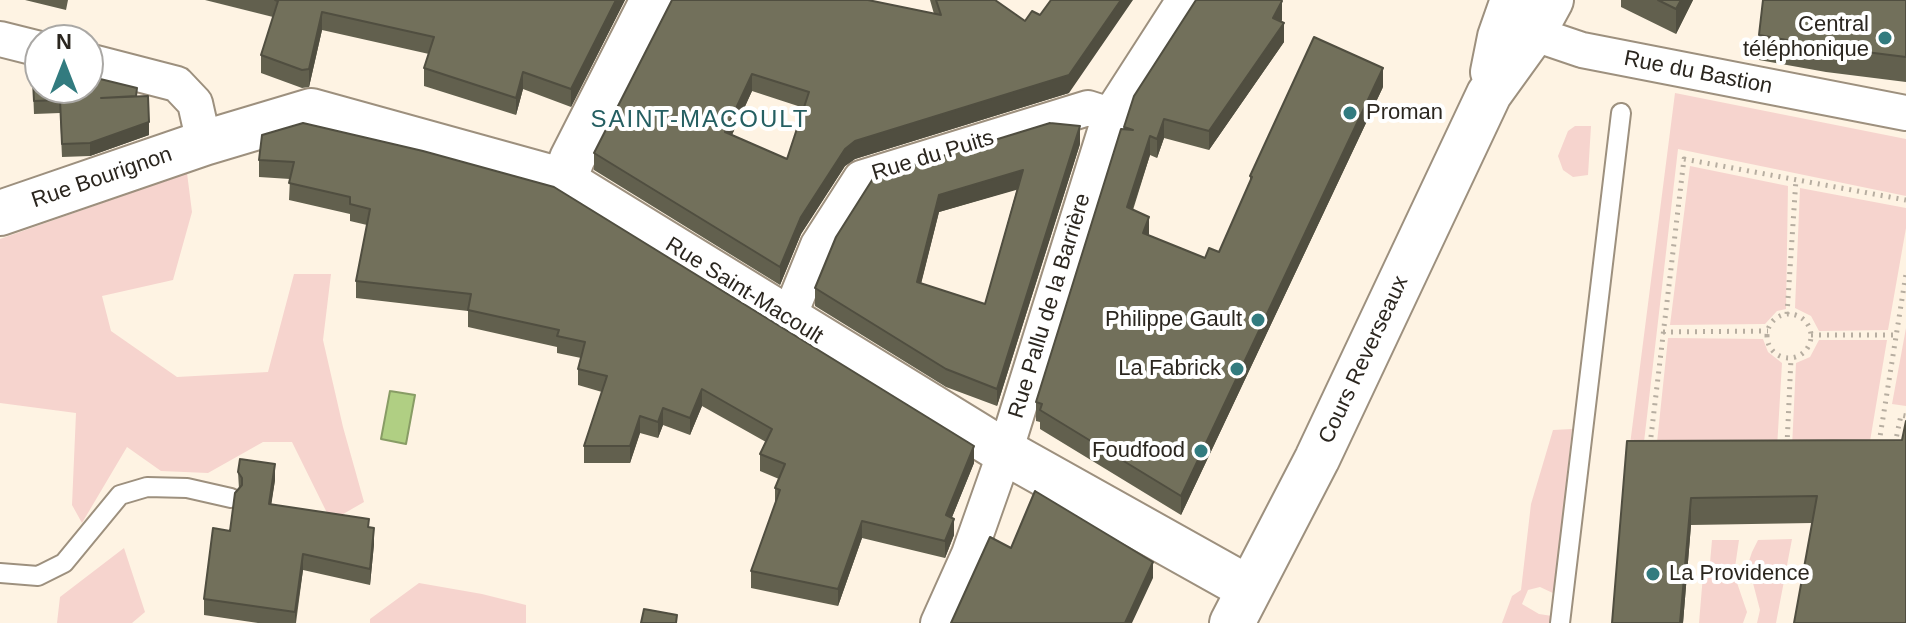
<!DOCTYPE html>
<meta charset="utf-8">
<style>
body{margin:0}
#map{position:relative;width:1906px;height:623px;overflow:hidden;background:#fef3e3;font-family:Arial,sans-serif}
canvas{display:block}
.north{position:absolute;left:24px;top:24px;width:80px;height:80px;box-sizing:border-box;background:#fff;border:2px solid #aaa8a5;border-radius:50%;rotate:0deg;font-size:22px;font-weight:700;line-height:32px;text-align:center;color:#2b261f}
.north::after{content:'';display:block;margin:auto;width:28px;height:36px;background:#327b7f;clip-path:polygon(50% 0,100% 100%,50% 72%,0 100%)}
</style>
<div id="map">
<canvas width="1906" height="623"></canvas>
<div class="north">N</div>
</div>
<script>
const ctx = document.querySelector('canvas').getContext('2d');
ctx.lineJoin = 'round';
function paint(path, color) { ctx.fillStyle = color; ctx.fill(path, 'evenodd'); }
const toPath = rows => new Path2D(rows.map(r => 'M' + r).join(''));
function stroke(path, color, width, dash) { ctx.strokeStyle = color; ctx.lineWidth = width; ctx.lineCap = dash ? 'butt' : 'round'; ctx.setLineDash(dash || []); ctx.stroke(path); }
function drawText(font, color, halo, rows, align = 'center') {
  ctx.font = font + ' Arial,sans-serif'; ctx.lineWidth = 8; ctx.setLineDash([]); ctx.textBaseline = 'middle'; ctx.strokeStyle = halo; ctx.fillStyle = color; for (const [text, x, y, turn = 0] of rows) {
    ctx.save(); ctx.translate(x, y); ctx.rotate((+turn || 0) * Math.PI / 180); ctx.textAlign = isNaN(turn) ? turn : align; if (halo) ctx.strokeText(text, 0, 0); ctx.fillText(text, 0, 0); ctx.restore();
  }
}
paint(toPath([
 [1675,93,1906,139,1906,196,1678,149,1641,468,1627,468],
 [1575,126,1591,126,1588,175,1573,177,1563,170,1558,156,1568,131],
 [1690,166,1788,186,1786,309,1777,311,1765,324,1670,325],
 [187,173,192,212,173,280,102,296,111,331,177,377,268,372,294,274,331,274,323,340,343,427,364,502,331,521,292,442,263,442,208,473,161,471,127,447,82,523,72,505,76,413,0,403,0,239],
 [1800,188,1906,208,1906,228,1888,330,1819,331,1811,316,1795,308],
 [1906,328,1906,406,1892,404],
 [1668,338,1763,339,1768,352,1782,363,1777,448,1656,452],
 [1819,340,1887,340,1869,447,1792,447,1796,363,1810,357],
 [1572,429,1555,594,1540,587,1528,590,1522,604,1539,614,1552,616,1552,623,1502,623,1512,596,1521,590,1531,504,1553,430],
 [1792,539,1776,623,1757,623,1760,610,1748,564,1752,552,1758,540],
 [1712,540,1739,540,1734,574,1747,612,1743,623,1699,623,1704,563,1710,563],
 [124,548,145,612,132,623,57,623,60,597],
 [419,583,482,594,526,605,526,623,370,623,370,619]
]), '#f6d4ce');
const water = toPath([
 [390,391,415,395,406,444,381,439,390,391]
]);
paint(water, '#b0cf83');
stroke(water, '#889c65', 2);
const service = toPath([
 [0,573,38,576,64,563,120,495,147,487,187,488,231,498],
 [1560,623,1621,113]
]);
const minor = toPath([
 [1525,15,1522,27,1526,31,1582,50,1906,113],
 [0,39,40,49],
 [88,61,177,84,195,103,204,143],
 [788,319,818,245,861,178,1088,108,1110,115],
 [938,623,969,554,1005,452,1110,115,1184,0]
]);
const tertiary = toPath([
 [564,181,572,159,653,0],
 [0,213,204,143,311,111,564,181,1005,452,1248,588]
]);
const secondary = toPath([
 [1493,72,1500,37,1513,0],
 [1232,623,1317,459,1489,94,1533,33,1551,0]
]);
stroke(service, '#9d907e', 22);
stroke(minor, '#9d907e', 38);
stroke(tertiary, '#9d907e', 48);
stroke(secondary, '#9d907e', 48);
stroke(toPath([
 [1787,314,1796,179],
 '1767 336a22 22 0 1 1 44 0a22 22 0 1 1-44 0Z',
 [1663,332,1768,331],
 [1811,335,1896,335],
 [1879,443,1906,274],
 [1895,444,1901,415,1906,416],
 [1650,445,1684,159,1906,200],
 [1787,445,1791,358]
]), '#b7aea1', 5, [2, 6]);
stroke(service, '#fff', 18);
stroke(minor, '#fff', 34);
stroke(tertiary, '#fff', 44);
stroke(secondary, '#fff', 44);
paint(toPath([
 [25,0,68,0,66,10],
 [205,0,625,0,571,107,523,89,516,115,424,86,424,68,429,54,322,30,309,87,302,88,261,73,261,55,273,17],
 [672,0,934,14,930,0,995,0,1069,93,855,159,845,166,801,234,780,285,594,170,594,153],
 [752,91,804,108,787,159,732,135],
 [1621,0,1693,0,1676,34,1621,7],
 [1906,0,1906,82,1826,72,1759,60,1759,35],
 [1282,20,1281,22,1284,42,1209,150,1164,138,1157,158,1150,155,1133,210,1149,236,1205,258,1219,252,1250,181,1250,176,1383,87,1181,515,1040,429,1040,422,1036,421,1036,402,1124,127],
 [32,62,137,97,149,135,90,156,62,157,60,113,34,114],
 [262,135,974,463,952,517,954,535,945,558,862,538,838,606,751,588,751,571,775,505,775,488,779,479,760,471,760,454,766,442,702,406,690,435,663,425,658,438,640,433,630,463,584,463,584,446,602,392,578,385,578,369,581,358,557,353,557,347,468,327,468,311,356,298,356,281,367,225,350,221,350,214,289,200,290,179,259,177,259,160],
 [1080,144,997,406,946,387,815,306,815,288,836,237],
 [1017,189,985,304,921,283,939,212],
 [1902,440,1906,623,1812,523,1691,525,1683,623,1612,623,1627,441],
 [238,472,275,480,271,504,369,527,374,544,370,585,303,570,296,623,258,623,204,615,204,599,230,531,239,489]
]), '#62604e');
paint(toPath([
 [616,0,625,0,571,107,571,89],
 [1121,0,1133,0,1069,93,855,159,845,166,801,234,780,285,780,267,801,217,845,149,855,141],
 [1681,0,1693,0,1676,34,1676,9],
 [1282,1,1282,20,1273,37,1273,18],
 [322,12,322,30,309,87,309,69],
 [1284,23,1284,42,1209,150,1209,131],
 [1383,68,1383,87,1181,515,1181,496],
 [523,72,523,89,516,115,516,98],
 [752,74,752,91,725,150,725,132],
 [1164,119,1164,138,1157,158,1157,139],
 [149,122,149,135,90,156,90,143],
 [1080,126,1080,144,997,406,997,389],
 [1150,136,1150,155,1127,226,1127,207],
 [1023,170,1023,188,939,212,917,300,917,282,939,195],
 [1149,217,1149,235,1143,233],
 [702,389,702,406,690,435,690,418],
 [663,408,663,425,658,438,658,422],
 [640,416,640,433,630,463,630,446],
 [974,446,974,463,946,532,946,515],
 [275,464,275,480,269,520,269,504],
 [1691,498,1691,525,1683,623,1680,623],
 [954,519,954,535,945,558,945,541],
 [862,521,862,538,838,606,838,589],
 [374,528,374,544,370,585,370,569],
 [303,554,303,570,295,623,295,612],
 [1153,562,1153,578,1132,623,1125,623]
]), '#504e40');
const building = toPath([
 [275,0,616,0,571,89,523,72,516,98,424,68,434,37,322,12,309,69,302,70,261,55,278,1,275,0],
 [672,0,868,0,941,15,936,0,995,0,1025,21,1032,11,1040,15,1051,0,1121,0,1069,75,855,141,845,149,801,217,780,267,594,153,672,0],
 [752,74,809,92,787,159,725,132,752,74],
 [1196,0,1281,0,1282,1,1273,18,1284,23,1209,131,1164,119,1157,139,1150,136,1127,207,1149,217,1143,233,1205,258,1209,248,1219,252,1252,177,1250,176,1314,37,1383,68,1181,496,1040,410,1042,404,1036,402,1121,129,1133,130,1124,127,1134,96,1196,0],
 [1658,0,1681,0,1676,9,1658,0],
 [1763,0,1906,0,1906,57,1826,47,1759,35,1763,0],
 [32,62,40,64,40,88,88,88,88,76,137,88,136,96,101,98,148,96,149,122,90,143,62,144,60,100,34,101,32,62],
 [303,123,423,151,554,187,974,446,946,515,954,519,945,541,862,521,838,589,751,571,780,490,775,488,785,464,760,454,772,429,702,389,690,418,663,408,658,422,640,416,630,446,584,446,607,376,578,369,585,342,557,336,559,330,468,310,471,294,356,281,370,209,350,204,350,197,289,183,294,162,259,160,262,135,303,123],
 [1050,123,1080,126,997,389,946,369,815,288,836,237,874,177,1050,123],
 [1023,170,985,304,917,282,939,195,1023,170],
 [1906,421,1906,623,1794,623,1817,496,1691,498,1680,623,1612,623,1627,441,1902,440,1906,421],
 [240,459,275,464,269,504,369,519,368,527,374,528,370,569,303,554,295,612,204,599,213,528,230,531,235,493,242,485,242,478,238,472,240,459],
 [1035,491,1153,562,1125,623,951,623,990,537,1011,548,1035,491],
 [644,609,677,615,676,623,641,623,644,609]
]);
paint(building, '#72705b');
stroke(building, '#504e40', 2);
for (const [x, y, r, color] of [
 [1885,38,8,"#327b7f"],
 [1350,113,8,"#327b7f"],
 [1258,320,8,"#327b7f"],
 [1237,369,8,"#327b7f"],
 [1201,451,8,"#327b7f"],
 [1653,574,8,"#327b7f"]
]) { const dot = new Path2D(); dot.arc(x, y, r, 0, 2 * Math.PI); ctx.fillStyle = color; ctx.fill(dot); stroke(dot, '#fff', 3); }
drawText('22px', '#2b261f', '#fff', [
 ["Central",1869,25],
 ["téléphonique",1869,50],
 ["Proman",1366,113,"left"],
 ["Philippe Gault",1242,320],
 ["La Fabrick",1221,369],
 ["Foudfood",1185,451],
 ["La Providence",1669,574,"left"]
], 'right');
drawText('22px', '#2b261f', '#fff', [
 ["Rue du Bastion",1698,73,11],
 ["Rue du Puits",933,156,-17],
 ["Rue Bourignon",102,178,-19],
 ["Rue Saint-Macoult",744,291,32],
 ["Rue Pallu de la Barrière",1050,306,-73],
 ["Cours Reverseaux",1364,360,-65]
]);
ctx.letterSpacing = '2px';
drawText('24px', '#255f62', '#fff', [
 ["SAINT-MACOULT",700,120]
]);
ctx.letterSpacing = '0px';
</script>
